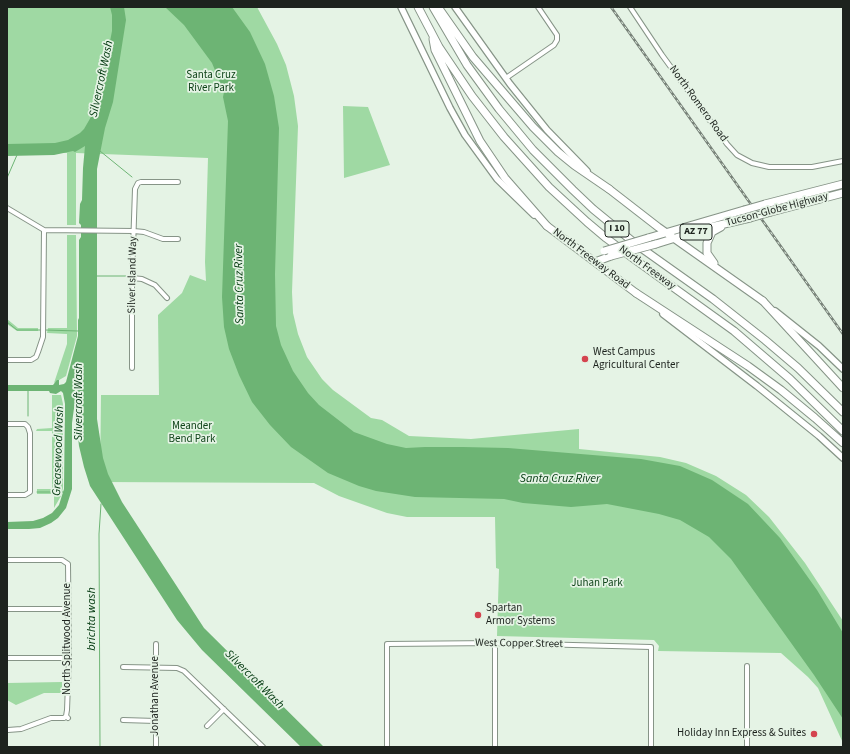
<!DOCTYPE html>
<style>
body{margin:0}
#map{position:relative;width:850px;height:754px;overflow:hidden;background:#e5f3e5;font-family:"Source Sans 3",sans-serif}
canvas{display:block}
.frame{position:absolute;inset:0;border:8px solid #1d231e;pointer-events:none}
</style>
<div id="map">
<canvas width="850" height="754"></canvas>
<div class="frame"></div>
</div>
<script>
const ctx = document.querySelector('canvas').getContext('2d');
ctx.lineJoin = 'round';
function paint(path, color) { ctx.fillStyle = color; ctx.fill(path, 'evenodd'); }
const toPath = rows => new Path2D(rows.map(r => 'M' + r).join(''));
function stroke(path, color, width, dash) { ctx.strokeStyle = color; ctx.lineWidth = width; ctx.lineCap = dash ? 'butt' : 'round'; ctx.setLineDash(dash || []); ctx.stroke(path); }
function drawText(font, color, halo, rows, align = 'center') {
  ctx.font = font + ' "Source Sans 3",sans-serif'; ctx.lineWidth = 3.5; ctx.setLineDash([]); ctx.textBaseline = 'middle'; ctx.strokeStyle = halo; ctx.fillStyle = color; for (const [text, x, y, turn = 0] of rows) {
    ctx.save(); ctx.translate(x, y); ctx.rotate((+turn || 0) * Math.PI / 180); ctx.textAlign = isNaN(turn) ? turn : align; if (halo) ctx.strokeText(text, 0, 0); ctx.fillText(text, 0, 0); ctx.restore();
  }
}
paint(toPath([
 [7,7,257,7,277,44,286,65,294,96,298,126,292,292,293,313,298,334,307,357,322,379,333,390,371,418,382,420,409,436,471,439,579,429,579,449,660,457,686,463,716,476,746,495,769,517,805,563,843,621,843,743,818,688,808,677,781,653,658,651,659,646,654,640,497,636,499,569,496,568,495,517,407,517,387,513,339,496,314,483,100,482,101,395,159,395,158,315,182,293,190,275,206,281,205,262,208,158,76,153,76,225,67,225,67,153,7,152],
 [343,106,368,107,390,165,344,178],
 [67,235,76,235,77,336,66,376,54,383,67,344,67,334,47,333,48,328,67,328],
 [7,319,18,328,38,328,38,331,17,331,7,324],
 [52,395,61,395,63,404,63,488,61,496,54,508,54,494,37,494,37,489,52,489,52,431,36,431,37,429,52,428],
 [62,682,62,693,44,693,16,705,7,700,7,683]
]), '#9fd9a3');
paint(toPath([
 [110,7,124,7,126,20,113,102,105,128,97,169,97,419,103,458,108,474,122,502,204,628,324,747,301,747,202,650,177,620,90,486,84,467,79,446,77,429,77,385,75,385,75,401,72,423,72,489,66,508,58,518,51,523,40,528,29,529,7,529,7,522,33,521,43,518,52,513,59,505,64,489,65,404,63,393,61,391,56,394,50,393,49,391,7,391,7,385,53,385,57,380,59,380,59,385,64,384,66,382,78,336,78,320,79,318,79,240,81,237,81,225,79,223,80,204,82,200,83,168,85,146,75,152,73,151,54,155,7,156,7,144,55,143,68,140,80,133,84,129,95,110,100,93,112,31,112,15],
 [165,7,232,7,250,32,265,64,274,96,279,128,275,274,276,326,281,345,293,371,308,393,319,405,354,432,387,444,406,448,425,447,463,447,508,448,641,459,680,466,712,480,748,504,780,538,817,590,843,633,843,719,814,675,731,559,709,537,680,520,659,514,607,504,571,507,523,503,504,499,415,497,376,491,359,486,328,473,291,447,270,425,252,402,239,375,229,349,224,327,222,297,228,121,223,97,224,92,212,63,184,25]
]), '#6db474');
stroke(toPath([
 [100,151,132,177],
 [7,178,17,155],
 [96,276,128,276],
 [7,322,17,330,42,330],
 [45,330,78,331],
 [28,416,28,391],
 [37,492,64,492],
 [100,747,99,534,101,504]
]), '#6db474', 1);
const minor = toPath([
 [630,7,662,55,727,144,737,155,752,163,769,167,812,167,843,161],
 [506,78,554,45,557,40,557,35,538,7],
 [7,208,44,230,134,231,144,232,163,239,178,239],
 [132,278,142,279,155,285,167,298],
 [7,360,31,360,36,357,38,352,43,337,44,230],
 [132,368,132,278,135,189,138,183,141,182,178,182],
 [7,424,25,424,28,427,30,433,30,492,25,495,7,495],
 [7,560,62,560,68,564,69,658,67,710,66,716],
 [7,609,69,609],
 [495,643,495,747],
 [7,658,69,658],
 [123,667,177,668,184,671,263,747],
 [123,720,156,721],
 [207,726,224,709],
 [8,730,21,729,51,718,64,718,66,716,68,718],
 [156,747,156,644],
 [387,747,387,644,495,643,651,647,651,747],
 [747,747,747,666]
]);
const secondary = toPath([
 [401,7,450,108,465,135,497,179,534,215],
 [455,7,510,84,547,130,587,171],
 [775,311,819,346,843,369],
 [663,314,757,386,819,436,843,458]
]);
const trunk = toPath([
 [609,189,658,227,763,301],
 [765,204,843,184],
 [771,212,843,193],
 [547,226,636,293],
 [648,238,744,210],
 [656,244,711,227,750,218],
 [595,262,611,256],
 [714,263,707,253,707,243,712,232,721,227]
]);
const motorway = toPath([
 [418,7,439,47,472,96,504,137,549,187,587,222,606,238,634,259,734,331,790,379,843,431],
 [433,7,467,65,499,109,533,150,573,190,593,209,637,245,713,299,765,340,798,368,843,412],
 [438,7,473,57,533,127,558,152,574,165,609,189],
 [433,39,435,50,480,141,505,178,547,226],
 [636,293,748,366,781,390,815,418,843,443],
 [763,301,843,388]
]);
stroke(minor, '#869487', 6);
stroke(secondary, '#869487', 8);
stroke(trunk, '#869487', 9);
stroke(motorway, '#869487', 9);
stroke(minor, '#fff', 4);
stroke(secondary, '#fff', 5.5);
stroke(trunk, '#fff', 7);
stroke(motorway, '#fff', 7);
const rail = toPath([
 [611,7,843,334]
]);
stroke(rail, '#768077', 2.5);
stroke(rail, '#e5f3e5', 1, [3]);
const trunkBridge = toPath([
 [744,210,765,204],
 [750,218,771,212],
 [604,251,648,238],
 [611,256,656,244]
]);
stroke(trunkBridge, '#869487', 9, []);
stroke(trunkBridge, '#fff', 7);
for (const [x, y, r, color] of [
 [585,359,4,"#d4434f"],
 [478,615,4,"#d4434f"],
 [814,734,4,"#d4434f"]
]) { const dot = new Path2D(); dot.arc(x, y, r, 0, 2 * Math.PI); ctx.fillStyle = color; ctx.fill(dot); stroke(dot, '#e5f3e5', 1.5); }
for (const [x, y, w] of [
 [617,229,24],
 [696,232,32]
]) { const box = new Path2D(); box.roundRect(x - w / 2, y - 8, w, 16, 3); ctx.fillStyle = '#e5f3e5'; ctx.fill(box); stroke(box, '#1d231e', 1); }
drawText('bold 10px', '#1d231e', null, [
 ["I 10",617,229],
 ["AZ 77",696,232]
]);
drawText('11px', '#10441a', '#e5f3e5', [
 ["Santa Cruz",211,76],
 ["River Park",211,89],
 ["Meander",192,427],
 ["Bend Park",192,440],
 ["Juhan Park",597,584]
]);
drawText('11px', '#1d231e', '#e5f3e5', [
 ["North Romero Road",698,104,54],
 ["Tucson-Globe Highway",777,210,-15],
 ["North Freeway Road",591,259,37],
 ["North Freeway",647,268,36],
 ["Silver Island Way",133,275,-89],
 ["North Splitwood Avenue",68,639,-90],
 ["West Copper Street",519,644,1],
 ["Jonathan Avenue",156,696,-90]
]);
drawText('11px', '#1d231e', '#e5f3e5', [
 ["West Campus",593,353],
 ["Agricultural Center",593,366],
 ["Spartan",486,609],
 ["Armor Systems",486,622],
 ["Holiday Inn Express & Suites",806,734,"right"]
], 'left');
drawText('italic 12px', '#01380e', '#e5f3e5', [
 ["Silvercroft Wash",102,79,-78],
 ["Santa Cruz River",240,284,-91],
 ["Silvercroft Wash",79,402,-90],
 ["Greasewood Wash",59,451,-88],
 ["Santa Cruz River",560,479],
 ["brichta wash",92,619,-90],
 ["Silvercroft Wash",254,680,45]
]);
</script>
